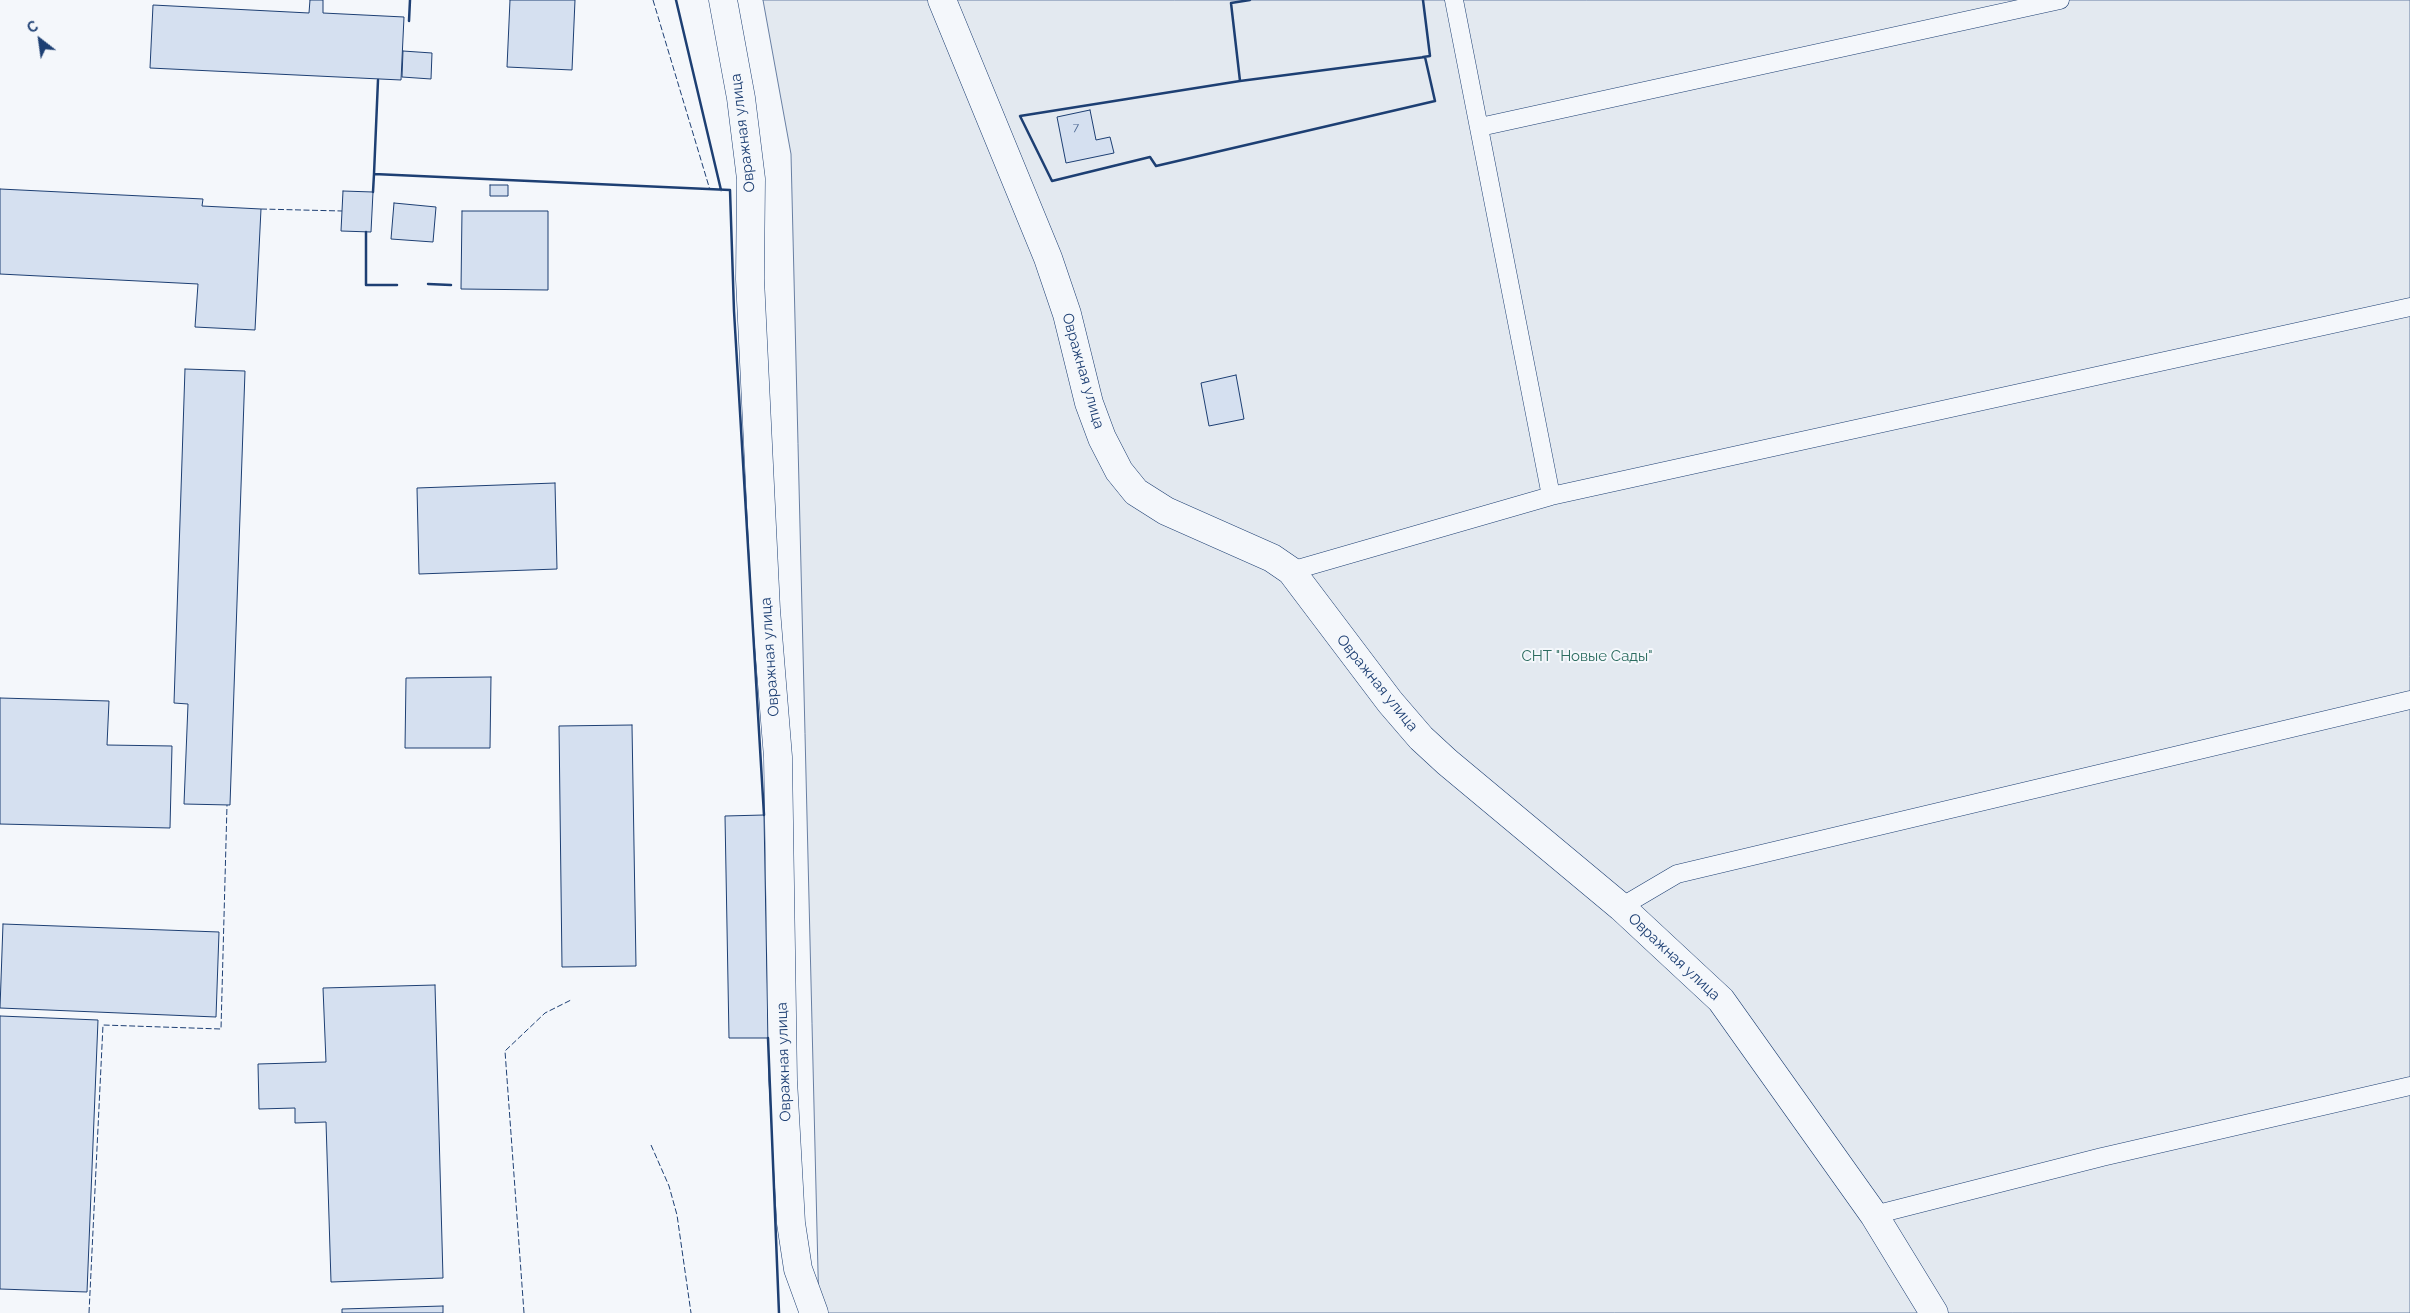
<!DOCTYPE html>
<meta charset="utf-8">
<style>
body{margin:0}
#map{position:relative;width:2410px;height:1313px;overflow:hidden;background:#f4f7fb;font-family:Raleway,sans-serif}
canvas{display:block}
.north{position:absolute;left:15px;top:15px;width:50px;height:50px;-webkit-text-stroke:4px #f4f7fb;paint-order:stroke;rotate:330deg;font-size:14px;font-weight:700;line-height:20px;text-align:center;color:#1d3f73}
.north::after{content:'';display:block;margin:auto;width:18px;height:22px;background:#1d3f73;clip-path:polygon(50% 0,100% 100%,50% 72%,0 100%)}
</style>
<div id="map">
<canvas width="2410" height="1313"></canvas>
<div class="north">С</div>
</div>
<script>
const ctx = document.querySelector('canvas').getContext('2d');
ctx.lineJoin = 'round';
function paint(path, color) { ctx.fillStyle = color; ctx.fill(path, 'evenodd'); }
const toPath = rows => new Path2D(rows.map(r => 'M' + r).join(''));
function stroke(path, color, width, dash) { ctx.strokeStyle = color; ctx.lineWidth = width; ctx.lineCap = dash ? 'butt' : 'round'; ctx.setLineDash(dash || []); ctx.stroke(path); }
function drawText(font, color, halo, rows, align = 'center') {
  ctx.font = font + ' Raleway,sans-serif'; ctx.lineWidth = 4; ctx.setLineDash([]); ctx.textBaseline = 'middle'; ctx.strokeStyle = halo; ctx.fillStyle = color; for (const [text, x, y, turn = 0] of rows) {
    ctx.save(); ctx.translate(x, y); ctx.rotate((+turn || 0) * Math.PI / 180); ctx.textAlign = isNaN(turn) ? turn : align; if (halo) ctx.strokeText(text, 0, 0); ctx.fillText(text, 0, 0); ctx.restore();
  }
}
const green = toPath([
 [763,0,2410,0,2410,1313,819,1313,791,154,763,0]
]);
paint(green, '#e3e9f0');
stroke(green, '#687fa3', 1);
const building = toPath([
 [310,0,323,0,323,13,404,17,401,80,150,68,153,5,309,13,310,0],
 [510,0,575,0,572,70,507,67,510,0],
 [403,51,432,53,431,79,402,77,403,51],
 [1090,110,1096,140,1110,137,1114,153,1066,163,1057,117,1090,110],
 [490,185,508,185,508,196,490,196,490,185],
 [0,189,203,199,202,206,261,209,255,330,195,327,198,284,0,274,0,189],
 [343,191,373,192,371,232,341,231,343,191],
 [394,203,436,207,433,242,391,239,394,203],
 [462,211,548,211,548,290,461,289,462,211],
 [185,369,245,371,230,805,184,804,188,704,174,703,185,369],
 [1236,375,1244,419,1209,426,1201,383,1236,375],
 [555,483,557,569,419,574,417,488,555,483],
 [491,677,490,748,405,748,406,678,491,677],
 [0,698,109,701,107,745,172,746,170,828,0,824,0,698],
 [632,725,636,966,562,967,559,726,632,725],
 [764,815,768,1038,729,1038,725,816,764,815],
 [3,924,219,932,216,1017,0,1008,3,924],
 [435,985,443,1278,331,1282,326,1122,295,1123,295,1108,259,1109,258,1064,326,1062,323,988,435,985],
 [0,1016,98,1020,87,1292,0,1289,0,1016],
 [443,1306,443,1313,342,1313,342,1309,443,1306]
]);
paint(building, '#d5e0f0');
stroke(building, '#1d3f73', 1);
const lane = toPath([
 [1454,0,1551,496],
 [1480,127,2060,0],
 [1291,571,1551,496,2410,307],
 [1621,907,1677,874,2410,700],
 [1874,1215,2102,1157,2410,1086]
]);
const street = toPath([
 [723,0,741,98,751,179,750,279,766,610,778,757,783,1080,791,1223,798,1269,814,1313],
 [942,0,1048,258,1067,314,1089,403,1102,438,1119,471,1136,492,1166,511,1272,558,1291,571,1390,702,1421,738,1447,762,1621,907,1721,1000,1874,1215,1934,1313]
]);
stroke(lane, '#1d3f73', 19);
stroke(street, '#1d3f73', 29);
stroke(lane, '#f4f7fb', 18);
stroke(street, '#f4f7fb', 28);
stroke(toPath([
 [653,0,710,190],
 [261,209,342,211],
 [651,1145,669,1186,677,1215,691,1313],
 [89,1313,103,1025,221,1029,227,805],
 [524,1313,505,1051,545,1013,571,1000]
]), '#1d3f73', 1, [6, 2.5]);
stroke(toPath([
 [676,0,721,190],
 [1423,0,1430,56,1423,57],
 [409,21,410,0],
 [1425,57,1435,101,1156,166,1150,157,1052,181,1020,116,1240,81,1425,57],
 [378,80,374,174,730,190,734,311,764,815],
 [1240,81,1231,3,1250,0],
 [373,192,374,174],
 [366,232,366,285,397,285],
 [428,284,451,285],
 [768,1038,779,1313]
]), '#1d3f73', 2.5);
drawText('12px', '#4b6792', null, [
 ["7",1076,127]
]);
drawText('15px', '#1d3f73', '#f4f7fb', [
 ["Овражная улица",743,133,-97],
 ["Овражная улица",1083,371,74],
 ["Овражная улица",770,657,-94],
 ["Овражная улица",1377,683,51],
 ["Овражная улица",1674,957,43],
 ["Овражная улица",784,1062,-92]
]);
drawText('15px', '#2c6c60', '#f4f7fb', [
 ["СНТ \"Новые Сады\"",1587,656]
]);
</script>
